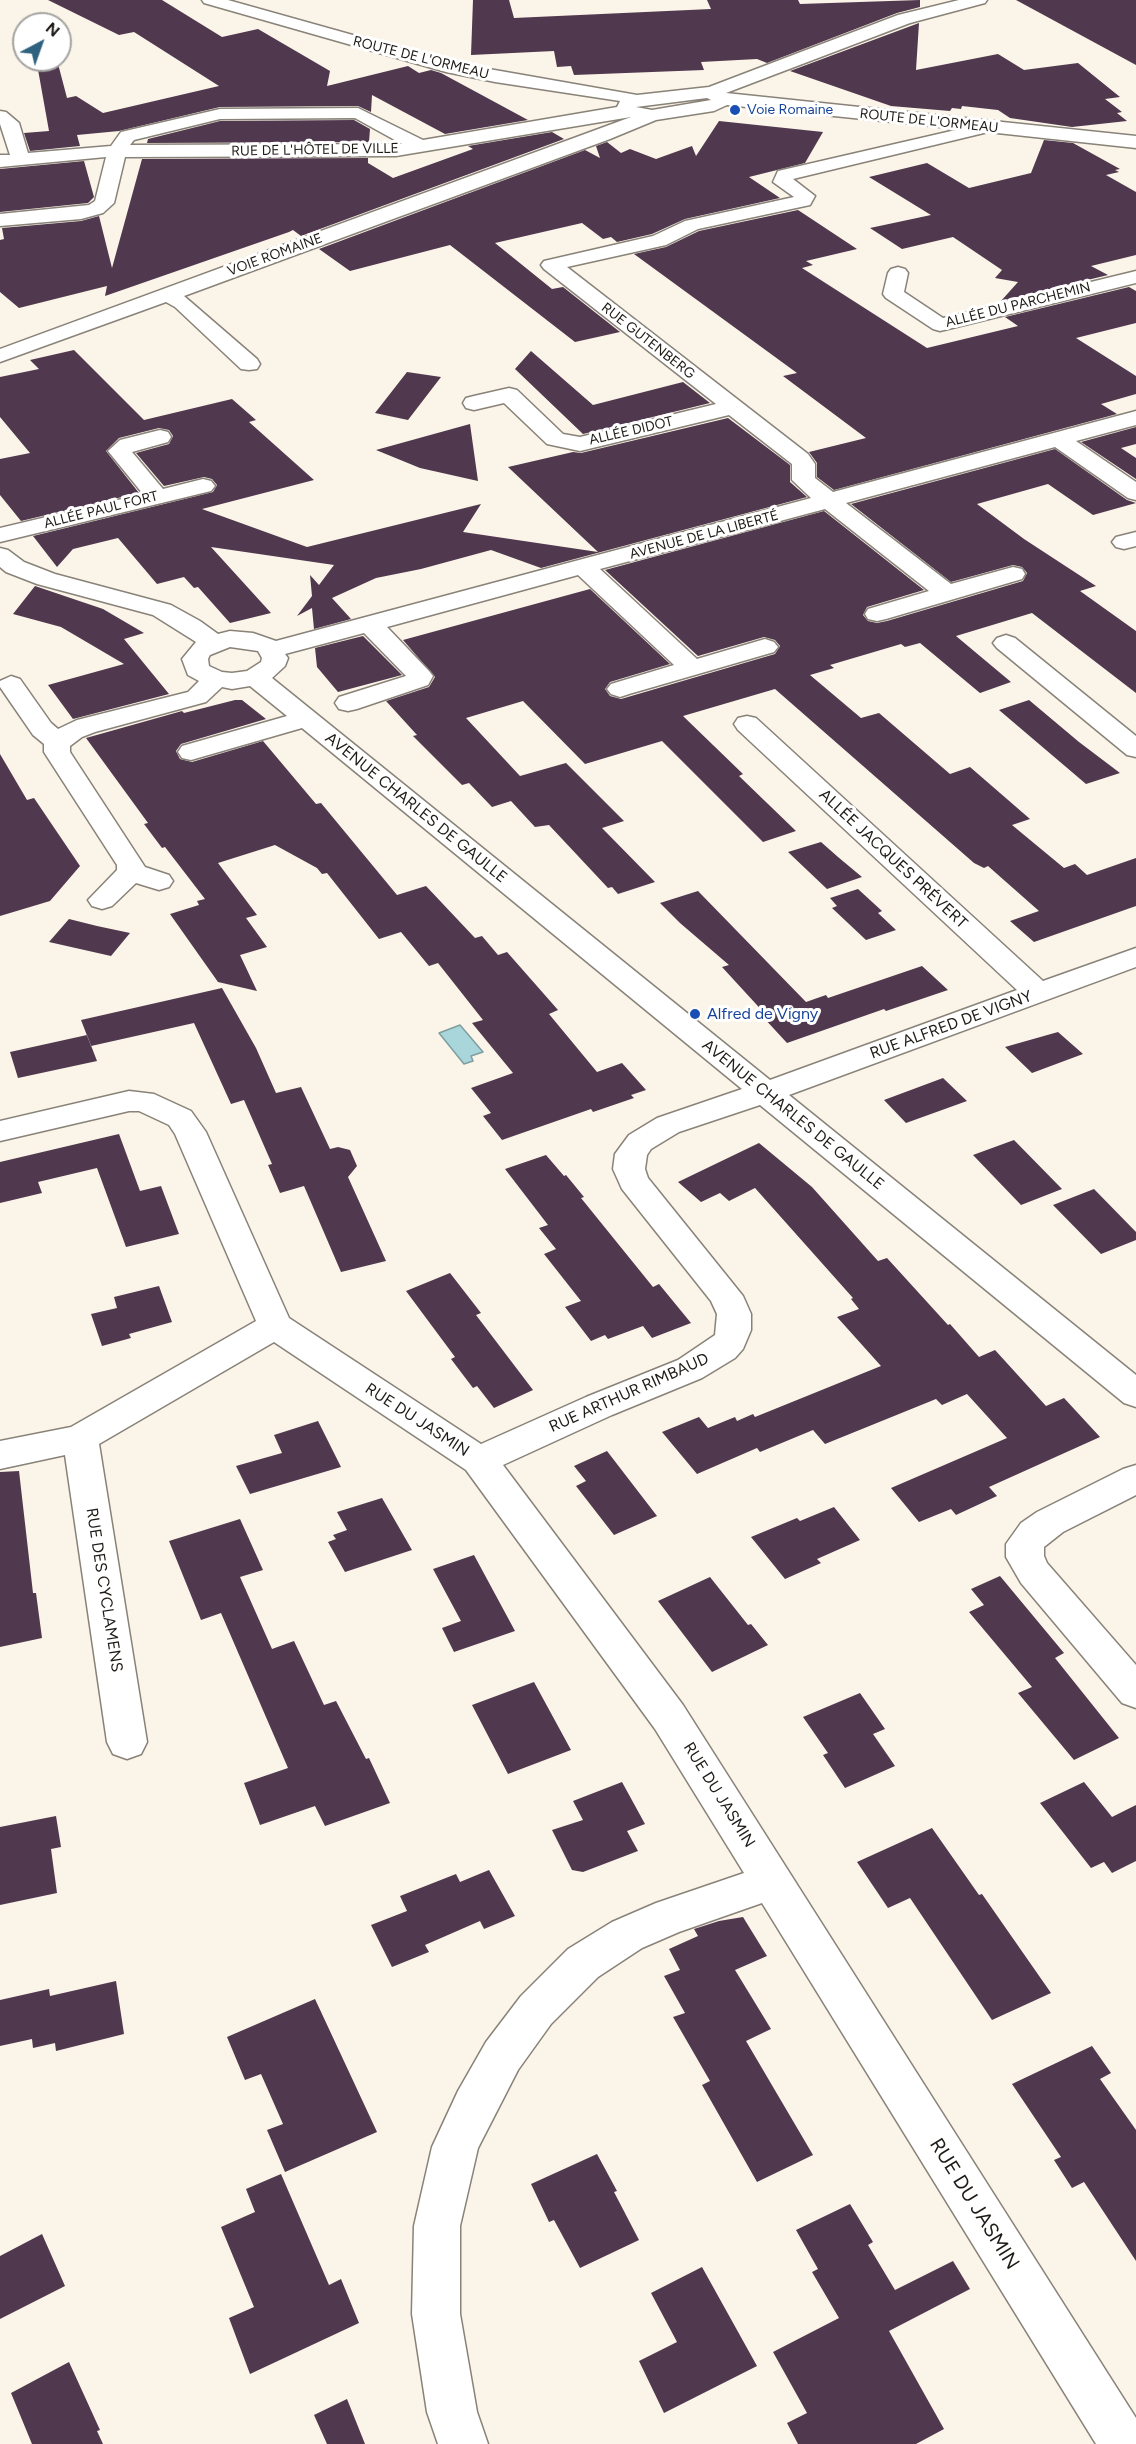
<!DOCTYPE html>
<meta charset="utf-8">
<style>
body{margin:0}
#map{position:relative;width:1136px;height:2444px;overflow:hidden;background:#fbf4e8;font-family:Figtree,sans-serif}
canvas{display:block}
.north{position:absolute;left:12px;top:12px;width:60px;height:60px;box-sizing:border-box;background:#fff;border:2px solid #a5a4a2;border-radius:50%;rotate:41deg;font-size:16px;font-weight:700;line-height:24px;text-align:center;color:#1e1b17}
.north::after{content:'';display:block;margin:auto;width:21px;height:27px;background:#2f627f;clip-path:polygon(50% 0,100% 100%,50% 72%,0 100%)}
</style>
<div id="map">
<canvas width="1136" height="2444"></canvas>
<div class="north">N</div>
</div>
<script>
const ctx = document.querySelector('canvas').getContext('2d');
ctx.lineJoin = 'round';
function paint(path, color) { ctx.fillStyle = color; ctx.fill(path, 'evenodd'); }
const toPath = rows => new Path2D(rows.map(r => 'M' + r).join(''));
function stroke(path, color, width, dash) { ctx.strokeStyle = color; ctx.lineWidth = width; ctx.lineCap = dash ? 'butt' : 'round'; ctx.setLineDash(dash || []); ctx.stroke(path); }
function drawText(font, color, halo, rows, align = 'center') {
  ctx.font = font + ' Figtree,sans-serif'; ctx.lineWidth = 6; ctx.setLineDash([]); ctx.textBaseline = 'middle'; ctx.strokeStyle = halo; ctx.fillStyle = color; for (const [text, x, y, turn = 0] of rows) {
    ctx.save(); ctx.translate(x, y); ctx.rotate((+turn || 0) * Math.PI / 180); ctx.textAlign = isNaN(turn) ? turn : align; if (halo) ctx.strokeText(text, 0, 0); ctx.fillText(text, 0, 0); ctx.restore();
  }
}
const water = toPath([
 [460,1025,483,1052,471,1056,473,1061,464,1064,439,1033,460,1025]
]);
paint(water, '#a9d6db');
stroke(water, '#7f9ea0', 1.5);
paint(toPath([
 [48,0,162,0,222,37,258,29,330,71,327,86,408,66,419,73,431,70,441,73,528,120,445,134,372,95,371,112,358,106,220,107,119,131,77,135,80,146,30,151,24,133,49,131,37,64,57,60,67,98,76,96,103,113,219,86,134,32,119,35],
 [473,0,509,0,514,18,711,9,707,0,798,0,800,4,920,0,920,7,897,13,767,63,757,59,701,62,704,70,574,75,571,66,557,67,554,51,471,55],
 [1016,0,1136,0,1136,65],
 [919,23,916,70,998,54,1024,70,1078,63,1120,97,1105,99,1122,112,1117,113,1127,121,1072,127,1010,118,998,110,962,106,961,109,952,108,950,111,891,106,790,71],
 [354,120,370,129,369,142,147,143,148,139,220,121],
 [719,121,823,132,805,163,749,177,780,198,685,219,652,234,617,242,611,237,603,239,582,223,495,243,552,289,563,287,620,332,575,342,450,245,350,271,319,249,585,150,600,158,596,146,607,142,621,153,630,149,656,159,692,146,696,156],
 [552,132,564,139,301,236,293,230,289,232,105,296,107,286,19,308,0,292,0,240,4,239,2,228,81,221,99,216,112,268,142,159,368,158,368,163,393,178,473,149,468,146],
 [1044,140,1073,143,1120,169,1115,170,1119,172,1106,175,1136,192,1136,255,1091,266,1108,275,1001,301,1018,282,995,278,1002,270,953,237,902,249,870,228,931,215,869,177,927,163,969,188,1031,173],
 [84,161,94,197,88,203,0,212,0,169],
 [798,210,857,249,806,261,813,265,802,268,927,348,1018,326,1005,317,1129,287,1136,291,1136,323,1076,338,1136,376,1136,394,1101,404,1117,414,834,490,817,477,817,463,809,452,866,438,783,376,797,373,634,254,666,247,699,231],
 [74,350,144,420,232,399,256,420,249,422,314,480,202,509,307,547,481,504,463,532,598,552,508,467,573,452,581,453,728,418,790,465,790,482,807,497,541,568,491,550,421,569,376,578,332,598,351,619,314,629,312,608,297,616,312,596,310,575,319,585,334,565,211,547,271,613,230,623,198,587,194,588,184,577,157,584,118,538,73,549,57,567,33,536,213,492,217,485,212,479,204,477,164,486,136,453,169,444,173,436,169,430,159,428,119,438,106,451,139,493,21,521,0,495,0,459,30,453,0,417,0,377,39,369,30,360],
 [531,351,593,405,683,382,710,403,583,434,515,369],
 [407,372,441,377,408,420,375,413],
 [470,424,478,481,420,468,376,450],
 [1136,427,1136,444,1121,448,1136,458,1136,479,1081,442],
 [1055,449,1127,500,1136,503,1093,515,1048,484,977,504,1024,539,1096,586,1080,591,1136,631,1136,693,1032,613,956,636,1011,682,980,693,920,643,905,647,901,644,830,665,834,668,810,675,861,718,879,713,950,774,970,767,1030,819,1012,825,1064,868,1075,864,1087,875,1136,858,1136,906,1034,942,1010,921,1039,911,988,866,984,868,974,863,775,689,683,716,743,774,739,776,796,831,763,842,662,741,585,764,523,701,466,718,520,776,566,763,624,821,602,828,655,882,618,894,612,887,608,888,549,825,535,827,511,801,492,807,469,783,462,785,413,736,417,735,386,701,429,687,435,677,403,640,590,589,670,664,610,682,605,689,610,696,621,699,775,654,780,646,775,640,764,637,698,656,605,570,824,511,924,590,867,607,863,615,868,621,877,623,887,621,1023,581,1027,573,1022,567,1013,565,951,582,851,504],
 [35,586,103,609,144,633,124,639,169,694,73,719,48,685,124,664,61,627,13,614],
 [363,636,402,675,338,692,317,667,315,648],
 [235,700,242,700,266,719,181,744,176,751,180,759,192,762,263,741,316,804,321,803,397,895,426,886,475,938,482,936,498,955,507,952,558,1010,549,1014,597,1072,622,1063,646,1090,631,1095,634,1098,593,1112,591,1109,502,1140,483,1116,491,1113,471,1088,513,1073,472,1023,483,1020,438,963,429,966,401,932,379,939,327,873,322,874,317,868,275,845,218,863,257,915,246,918,267,947,240,955,257,991,218,982,170,914,199,905,197,901,205,899,165,847,162,848,144,824,148,823,86,738,182,711,184,713],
 [1029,700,1079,742,1120,773,1086,784,999,710],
 [0,754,27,800,34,798,80,866,50,901,0,916],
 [821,842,838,857,862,877,827,889,788,852],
 [858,889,882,911,878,913,896,930,866,940,832,908,837,906,830,898],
 [698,891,806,1002,826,995,828,998,922,966,948,990,886,1011,884,1009,787,1043,763,1017,767,1016,722,967,729,965,680,923,660,903],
 [69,919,97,926,130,933,111,956,49,942],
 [222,988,256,1048,276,1093,301,1087,330,1149,338,1147,350,1150,357,1166,348,1177,386,1261,341,1272,304,1186,280,1193,268,1165,272,1164,244,1100,231,1104,194,1023,91,1046,81,1020],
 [1058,1032,1083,1054,1032,1073,1005,1047],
 [87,1035,97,1061,18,1078,10,1052],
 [943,1078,967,1101,906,1123,884,1100],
 [119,1134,140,1191,161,1186,179,1234,126,1247,97,1168,38,1182,42,1193,0,1203,0,1162],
 [1014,1140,1062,1189,1021,1205,973,1155],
 [759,1143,812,1187,878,1261,887,1258,948,1325,950,1324,979,1357,995,1350,1046,1406,1064,1398,1100,1437,989,1487,997,1496,956,1515,951,1509,919,1522,891,1488,1007,1438,967,1394,942,1405,936,1399,825,1444,813,1430,760,1452,757,1448,697,1474,662,1432,699,1417,708,1428,735,1417,737,1421,753,1414,755,1417,881,1366,837,1317,859,1309,851,1299,853,1298,755,1188,729,1201,720,1193,701,1202,678,1182],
 [546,1155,564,1176,566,1175,584,1197,581,1198,653,1287,659,1284,691,1323,652,1338,643,1326,608,1339,605,1335,591,1341,565,1307,581,1301,544,1254,556,1249,539,1228,548,1225,505,1169],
 [1094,1189,1136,1232,1136,1240,1101,1254,1053,1205],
 [450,1273,481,1313,476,1315,533,1390,494,1408,477,1386,473,1388,451,1359,455,1357,406,1291],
 [159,1286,172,1322,129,1334,131,1338,102,1346,91,1314,117,1308,114,1297],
 [318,1421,341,1467,250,1494,236,1466,282,1453,274,1435],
 [607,1451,657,1516,614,1535,576,1486,586,1481,574,1466],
 [19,1471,33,1593,36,1593,42,1638,0,1647,0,1472],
 [382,1498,412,1550,345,1572,328,1542,336,1539,333,1535,347,1530,337,1512],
 [834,1507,860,1540,817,1559,821,1563,785,1579,751,1537,797,1518,800,1521],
 [240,1519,263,1570,240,1577,272,1649,294,1641,324,1705,336,1701,366,1759,369,1758,390,1803,325,1826,315,1806,260,1825,244,1783,288,1768,221,1613,201,1620,169,1541],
 [474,1555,515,1631,454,1652,442,1628,461,1621,433,1569],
 [1000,1576,1064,1653,1055,1658,1119,1738,1074,1760,1018,1693,1032,1687,969,1612,984,1605,971,1589],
 [710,1577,748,1625,751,1624,768,1645,712,1672,658,1601],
 [534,1682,571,1750,508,1774,472,1705],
 [860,1693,885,1729,873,1734,895,1766,845,1788,823,1755,828,1753,803,1717],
 [622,1782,645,1824,627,1831,638,1851,583,1872,572,1870,552,1830,583,1820,573,1801],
 [1084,1782,1112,1817,1136,1805,1136,1861,1112,1873,1104,1862,1091,1868,1040,1803],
 [56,1816,61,1847,51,1849,57,1893,0,1905,0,1827],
 [932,1828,979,1895,982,1894,1051,1993,992,2020,910,1898,888,1908,857,1862],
 [489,1870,515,1916,484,1929,480,1921,425,1945,429,1952,392,1967,371,1925,407,1911,400,1896,456,1874,460,1882],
 [743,1917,767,1956,735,1970,771,2029,746,2041,813,2155,757,2182,702,2085,710,2081,673,2017,685,2013,664,1976,680,1970,669,1949,698,1936,694,1929,719,1921],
 [116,1981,124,2034,56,2051,55,2043,33,2048,32,2039,0,2046,0,2000,49,1989,50,1996],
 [315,1999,377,2132,285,2172,267,2130,283,2124,261,2074,245,2080,227,2037],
 [1092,2046,1111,2073,1100,2079,1136,2130,1136,2261,1084,2182,1072,2188,1054,2160,1061,2157,1012,2084],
 [597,2154,617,2191,614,2192,639,2240,580,2268,554,2220,549,2222,531,2184],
 [281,2174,329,2285,341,2279,359,2323,250,2374,229,2318,254,2307,221,2227,255,2212,246,2189],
 [850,2204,873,2242,868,2245,895,2290,953,2261,970,2289,889,2331,944,2429,916,2444,798,2444,787,2423,807,2413,773,2352,839,2318,812,2272,818,2269,796,2230],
 [42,2234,65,2286,0,2319,0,2256],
 [702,2267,757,2366,664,2413,639,2361,677,2342,651,2293],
 [69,2362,100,2430,97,2431,103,2444,32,2444,11,2393],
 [347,2399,365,2444,327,2444,314,2415]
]), '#50384e');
const minor = toPath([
 [202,0,228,0,449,62,637,95,709,87,898,15,959,0,987,0,985,3,910,23,726,93,1136,136,1136,148,988,132,793,179,815,196,810,205,698,229,666,245,567,267,808,454,815,464,815,478,833,492,1136,411,1136,425,1076,441,1136,482,1136,500,1128,498,1055,447,846,503,951,584,1013,567,1022,569,1025,574,1022,579,886,619,877,621,868,619,865,614,868,609,929,591,825,509,600,569,697,659,765,639,774,642,778,647,774,652,629,694,620,697,611,694,607,689,611,684,674,665,578,575,387,627,429,671,433,676,428,685,357,709,348,711,339,709,335,703,339,697,406,676,364,633,285,654,288,658,285,666,272,678,770,1080,1017,990,738,730,734,724,738,718,747,716,756,718,1043,981,1136,948,1136,967,789,1095,1136,1375,1136,1407,1124,1403,760,1105,679,1132,651,1149,647,1155,645,1169,648,1178,743,1296,751,1314,751,1330,743,1349,735,1358,702,1378,612,1415,503,1465,683,1705,1136,2418,1136,2444,1096,2444,762,1903,679,1932,642,1948,598,1977,551,2024,518,2070,478,2148,460,2226,460,2314,477,2412,488,2444,438,2444,427,2412,412,2314,414,2226,432,2147,458,2091,486,2042,521,1996,568,1949,612,1922,656,1903,744,1873,655,1729,466,1470,274,1342,99,1444,147,1742,141,1754,127,1759,113,1754,107,1742,65,1455,0,1469,0,1441,71,1427,256,1321,175,1134,169,1125,139,1111,129,1111,0,1141,0,1121,129,1091,154,1094,191,1111,206,1132,289,1318,481,1444,586,1397,678,1360,715,1335,717,1314,711,1301,622,1189,613,1169,615,1154,629,1135,657,1118,742,1089,302,728,191,760,182,758,178,752,182,746,287,716,250,686,232,689,222,687,206,702,95,732,82,737,70,746,70,752,145,867,169,875,173,881,169,887,159,890,136,883,112,906,102,909,92,906,88,900,117,870,117,865,44,752,44,744,33,735,0,687,0,681,11,676,20,679,51,723,58,729,77,720,188,692,199,681,188,675,182,659,196,642,153,615,37,584,6,572,0,567,0,548,8,550,24,562,55,574,171,605,200,621,218,634,230,631,253,633,276,641,811,498,792,480,792,464,729,415,580,451,547,444,504,403,474,410,466,408,463,403,466,398,474,396,509,388,517,390,563,434,580,437,716,404,544,269,541,265,544,261,653,236,685,221,794,197,773,182,778,171,960,129,727,105,714,111,656,120,610,139,184,296,257,359,260,364,257,369,249,370,241,369,175,307,166,302,0,362,0,349,631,117,396,156,125,157,114,203,103,213,81,219,0,226,0,214,89,205,95,201,106,157,0,167,0,155,10,155,0,124,0,111,6,112,19,123,28,153,111,146,121,132,220,109,358,108,423,140,617,107,620,101,495,82,446,72,204,3,202,0],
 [707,98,711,100,652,110,636,107,707,98],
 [355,118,402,144,130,145,134,140,220,119,355,118],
 [230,647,258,651,262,658,261,662,247,671,232,673,222,672,209,666,208,659,210,655,230,647],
 [898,267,905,269,908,273,904,292,943,318,1136,271,1136,283,940,331,933,329,886,298,883,294,888,273,891,269,898,267],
 [160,430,168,432,171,437,168,442,132,452,163,489,203,479,211,481,215,486,211,491,0,542,0,528,143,494,108,451,120,440,160,430],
 [1136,532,1136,546,1124,549,1116,547,1112,542,1116,537,1136,532],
 [1006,635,1015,638,1136,736,1136,757,1127,755,997,648,993,643,997,638,1006,635],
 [1136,1465,1136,1495,1063,1532,1044,1547,1044,1556,1047,1563,1136,1665,1136,1708,1122,1703,1021,1583,1006,1557,1006,1544,1021,1523,1037,1512,1123,1469,1136,1465]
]);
stroke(minor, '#888278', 3);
paint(minor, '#fff');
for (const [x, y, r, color] of [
 [735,110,6,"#1a4fb4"],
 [695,1014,6,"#1a4fb4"]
]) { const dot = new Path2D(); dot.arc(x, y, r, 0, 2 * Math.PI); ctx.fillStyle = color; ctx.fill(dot); stroke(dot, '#fff', 2); }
drawText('14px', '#1e1b17', '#fff', [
 ["ROUTE DE L'ORMEAU",421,58,14],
 ["ROUTE DE L'ORMEAU",929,121,6],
 ["RUE DE L'HÔTEL DE VILLE",315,150,-1],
 ["VOIE ROMAINE",275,255,-20],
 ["ALLÉE DU PARCHEMIN",1018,305,-14],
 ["RUE GUTENBERG",648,341,38],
 ["ALLÉE DIDOT",631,431,-13],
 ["ALLÉE PAUL FORT",101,510,-14],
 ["AVENUE DE LA LIBERTÉ",704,535,-15]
]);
drawText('14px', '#164399', '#fff', [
 ["Voie Romaine",747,110]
], 'left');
drawText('16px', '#1e1b17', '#fff', [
 ["AVENUE CHARLES DE GAULLE",416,808,39],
 ["ALLÉE JACQUES PRÉVERT",893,859,43],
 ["RUE ALFRED DE VIGNY",951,1025,-20],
 ["AVENUE CHARLES DE GAULLE",793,1115,39],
 ["RUE ARTHUR RIMBAUD",629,1393,-24],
 ["RUE DU JASMIN",417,1420,33],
 ["RUE DES CYCLAMENS",104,1590,81],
 ["RUE DU JASMIN",719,1795,58]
]);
drawText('16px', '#164399', '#fff', [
 ["Alfred de Vigny",707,1014]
], 'left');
drawText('20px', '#1e1b17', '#fff', [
 ["RUE DU JASMIN",974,2204,58]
]);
</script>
